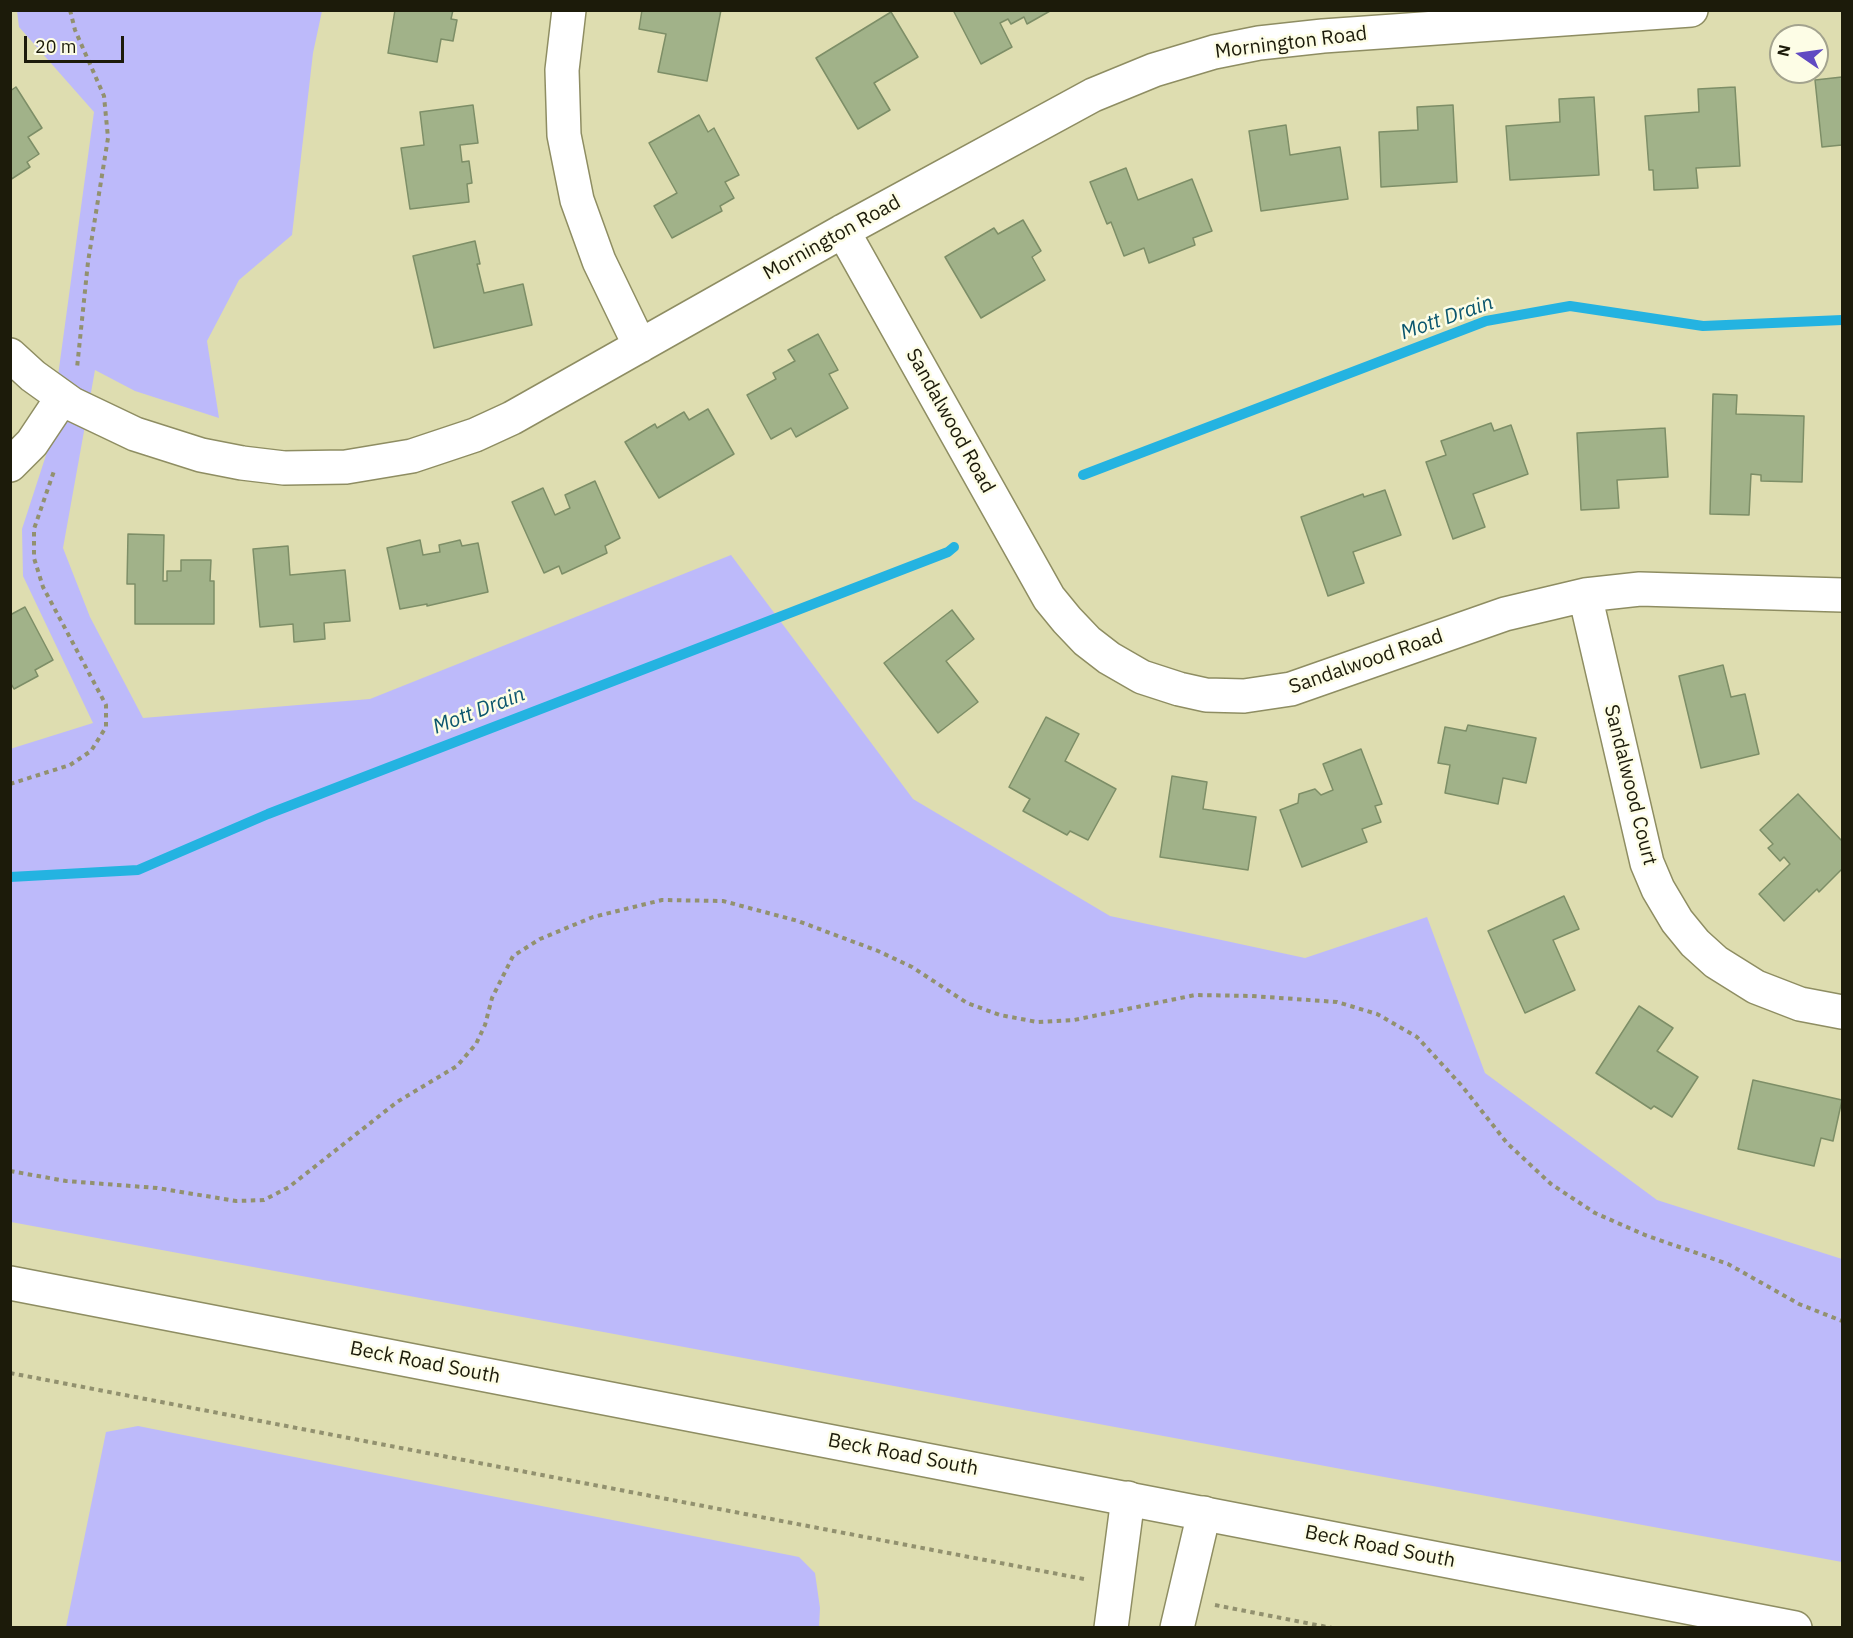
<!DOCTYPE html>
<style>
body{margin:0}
#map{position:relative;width:1853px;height:1638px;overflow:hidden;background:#deddb0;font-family:"IBM Plex Sans",sans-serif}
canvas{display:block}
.frame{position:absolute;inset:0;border:12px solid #1c1b0a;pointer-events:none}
.north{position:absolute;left:1769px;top:24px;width:60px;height:60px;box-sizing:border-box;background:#fdfde6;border:2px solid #a3a38e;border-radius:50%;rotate:283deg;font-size:16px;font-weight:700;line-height:24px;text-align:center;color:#1c1b0a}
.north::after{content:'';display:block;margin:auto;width:21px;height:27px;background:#604ac2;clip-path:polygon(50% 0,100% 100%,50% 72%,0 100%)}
.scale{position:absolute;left:24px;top:36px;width:100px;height:27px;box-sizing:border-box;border:3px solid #1c1b0a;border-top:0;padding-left:8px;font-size:18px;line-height:21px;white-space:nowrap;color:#1c1b0a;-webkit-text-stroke:4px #fdfde6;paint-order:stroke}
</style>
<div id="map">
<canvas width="1853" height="1638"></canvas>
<div class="frame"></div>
<div class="north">N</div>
<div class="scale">20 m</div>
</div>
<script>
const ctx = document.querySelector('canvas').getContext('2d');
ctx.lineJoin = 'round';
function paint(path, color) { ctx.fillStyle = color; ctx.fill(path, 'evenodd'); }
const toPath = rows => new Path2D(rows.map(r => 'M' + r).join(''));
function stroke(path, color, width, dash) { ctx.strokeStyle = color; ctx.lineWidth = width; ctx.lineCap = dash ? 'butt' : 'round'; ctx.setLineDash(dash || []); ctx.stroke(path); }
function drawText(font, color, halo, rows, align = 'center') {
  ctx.font = font + ' "IBM Plex Sans",sans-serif'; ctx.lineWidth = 5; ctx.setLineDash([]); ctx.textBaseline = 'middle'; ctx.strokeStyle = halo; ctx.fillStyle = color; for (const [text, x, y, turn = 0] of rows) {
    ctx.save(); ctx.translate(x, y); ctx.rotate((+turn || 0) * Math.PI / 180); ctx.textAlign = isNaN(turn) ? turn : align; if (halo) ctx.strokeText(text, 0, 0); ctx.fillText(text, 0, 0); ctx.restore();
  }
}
paint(toPath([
 [17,11,322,11,313,53,292,235,239,280,207,341,219,418,135,391,95,370,63,548,90,617,143,718,370,699,731,555,913,799,1110,916,1305,958,1427,917,1485,1073,1657,1200,1842,1259,1842,1562,11,1222,10,749,93,723,23,576,22,529,48,449,94,112,19,27],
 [138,1426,799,1557,815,1573,820,1608,819,1627,66,1627,106,1432]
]), '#bdbafa');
stroke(toPath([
 [1083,475,1486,321,1570,306,1703,326,1842,320],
 [10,877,138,870,268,814,948,552,954,547]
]), '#24b3e1', 10);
const building = toPath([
 [395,10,453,10,451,19,457,20,453,41,441,39,437,62,388,53,395,10],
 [642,10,721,10,707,81,658,72,666,34,639,29,642,10],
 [953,10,1050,10,1050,11,1027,24,1024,17,1011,24,1008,19,1000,23,1012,47,981,64,953,10],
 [891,12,918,57,874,83,890,110,858,129,816,58,891,12],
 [1842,77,1842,145,1822,147,1815,80,1842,77],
 [16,87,42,128,28,137,39,154,27,162,30,167,10,180,10,91,16,87],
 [1735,87,1740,166,1696,168,1698,188,1654,190,1653,170,1649,170,1645,116,1699,112,1698,89,1735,87],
 [1594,97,1599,175,1510,180,1506,126,1560,122,1559,99,1594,97],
 [473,105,478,143,460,145,462,162,469,161,472,183,467,184,469,202,410,209,401,148,424,145,420,112,473,105],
 [1453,105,1457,182,1381,187,1379,132,1418,130,1417,107,1453,105],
 [699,115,708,132,714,128,739,175,725,182,734,198,720,206,722,211,672,238,654,206,677,193,649,143,699,115],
 [1286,125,1290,155,1340,147,1348,199,1261,211,1249,131,1286,125],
 [1126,168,1138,200,1192,179,1212,231,1193,238,1195,245,1149,263,1144,248,1124,256,1111,222,1107,224,1090,182,1126,168],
 [1023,220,1041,251,1032,257,1045,280,981,318,945,257,994,228,998,234,1023,220],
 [475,241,480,264,477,264,484,293,523,284,532,325,434,348,413,256,475,241],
 [818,334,838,370,829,374,848,408,796,437,791,428,771,439,747,395,776,379,773,373,795,361,788,350,818,334],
 [1713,394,1737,395,1736,414,1804,416,1802,482,1761,481,1761,475,1751,474,1749,515,1710,514,1713,394],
 [708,409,734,454,659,498,625,442,655,424,657,428,684,412,689,420,708,409],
 [1491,423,1494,431,1511,425,1528,474,1473,494,1485,527,1453,539,1426,462,1446,455,1441,441,1491,423],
 [1665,428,1668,477,1617,480,1619,508,1581,510,1577,433,1665,428],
 [595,481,620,538,605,546,607,553,562,574,559,566,544,573,512,502,543,488,555,515,570,508,565,495,595,481],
 [1385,490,1401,535,1353,552,1364,583,1328,596,1301,517,1363,494,1364,497,1385,490],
 [128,534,164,535,163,581,167,581,167,571,181,571,181,560,211,560,210,581,214,581,214,624,135,624,135,584,127,584,128,534],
 [420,540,423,555,440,552,439,545,460,540,462,546,478,543,488,592,427,606,427,604,400,609,387,548,420,540],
 [288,546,290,575,345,570,350,621,324,623,325,639,294,642,293,624,260,627,253,549,288,546],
 [25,607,53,660,35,670,38,676,14,689,10,682,10,615,25,607],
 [952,610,974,639,946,661,978,702,938,733,884,663,952,610],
 [1723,665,1731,697,1745,694,1759,754,1701,768,1679,676,1723,665],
 [1046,717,1079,734,1065,761,1116,789,1088,840,1070,831,1067,835,1023,811,1030,799,1009,787,1046,717],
 [1468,725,1536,738,1526,783,1503,778,1498,804,1445,793,1450,765,1438,763,1445,727,1466,731,1468,725],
 [1361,749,1382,804,1375,806,1381,822,1362,829,1367,842,1302,867,1280,810,1298,803,1299,794,1315,789,1321,795,1333,790,1323,764,1361,749],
 [1172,776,1207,782,1203,809,1256,817,1248,870,1160,857,1172,776],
 [1798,794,1842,841,1842,869,1819,892,1817,889,1784,921,1759,894,1790,864,1784,857,1780,861,1768,848,1773,844,1760,830,1798,794],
 [1564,896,1579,929,1553,940,1575,990,1525,1013,1488,931,1564,896],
 [1639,1006,1673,1028,1657,1051,1698,1077,1672,1117,1654,1106,1651,1109,1596,1073,1639,1006],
 [1753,1080,1842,1100,1833,1141,1821,1138,1814,1166,1738,1149,1753,1080]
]);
paint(building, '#a1b289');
stroke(building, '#7d8e67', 1.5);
const minor = toPath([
 [569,10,562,70,564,135,577,200,599,261,640,346],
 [843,231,1049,598,1067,620,1087,641,1109,658,1142,677,1179,689,1206,695,1244,696,1291,689,1505,614,1585,595,1640,589,1842,595],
 [10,355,33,376,72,404,135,434,201,455,242,463,284,468,346,467,412,456,475,435,512,418,843,231,1093,95,1154,70,1214,52,1259,43,1323,36,1691,10],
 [10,465,32,443,62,398],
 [1585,595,1647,863,1658,889,1677,921,1695,943,1716,962,1756,987,1800,1004,1842,1012],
 [1111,1628,1128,1498],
 [1177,1628,1204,1513]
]);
const major = toPath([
 [10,1283,1795,1628]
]);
stroke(minor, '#8e8d62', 36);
stroke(major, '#8e8d62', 36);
stroke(toPath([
 [70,10,75,30,104,96,108,138,88,262,77,368],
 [10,784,70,765,91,751,106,727,106,705,43,587,34,558,34,529,54,471],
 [10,1171,66,1181,157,1188,236,1201,264,1200,289,1187,397,1102,457,1066,476,1044,485,1025,492,998,513,956,540,939,593,917,662,900,723,901,798,921,878,951,912,967,967,1003,1000,1015,1037,1022,1074,1020,1195,995,1252,996,1337,1002,1377,1014,1417,1037,1462,1086,1507,1143,1551,1184,1595,1213,1645,1235,1728,1264,1799,1304,1842,1321],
 [10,1373,1084,1579],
 [1215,1605,1332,1628]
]), '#92916f', 4, [4.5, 4.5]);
stroke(minor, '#fff', 33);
stroke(major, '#fff', 33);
drawText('20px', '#1c1b0a', '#fdfde6', [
 ["Mornington Road",1291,43,-7],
 ["Mornington Road",832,238,-29],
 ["Sandalwood Road",950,421,61],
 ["Sandalwood Road",1366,662,-19],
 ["Sandalwood Court",1630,785,76],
 ["Beck Road South",425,1363,11],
 ["Beck Road South",903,1455,11],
 ["Beck Road South",1380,1547,11]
]);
drawText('italic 21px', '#0b566e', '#fdfde6', [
 ["Mott Drain",1447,318,-19],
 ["Mott Drain",479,711,-21]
]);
</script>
